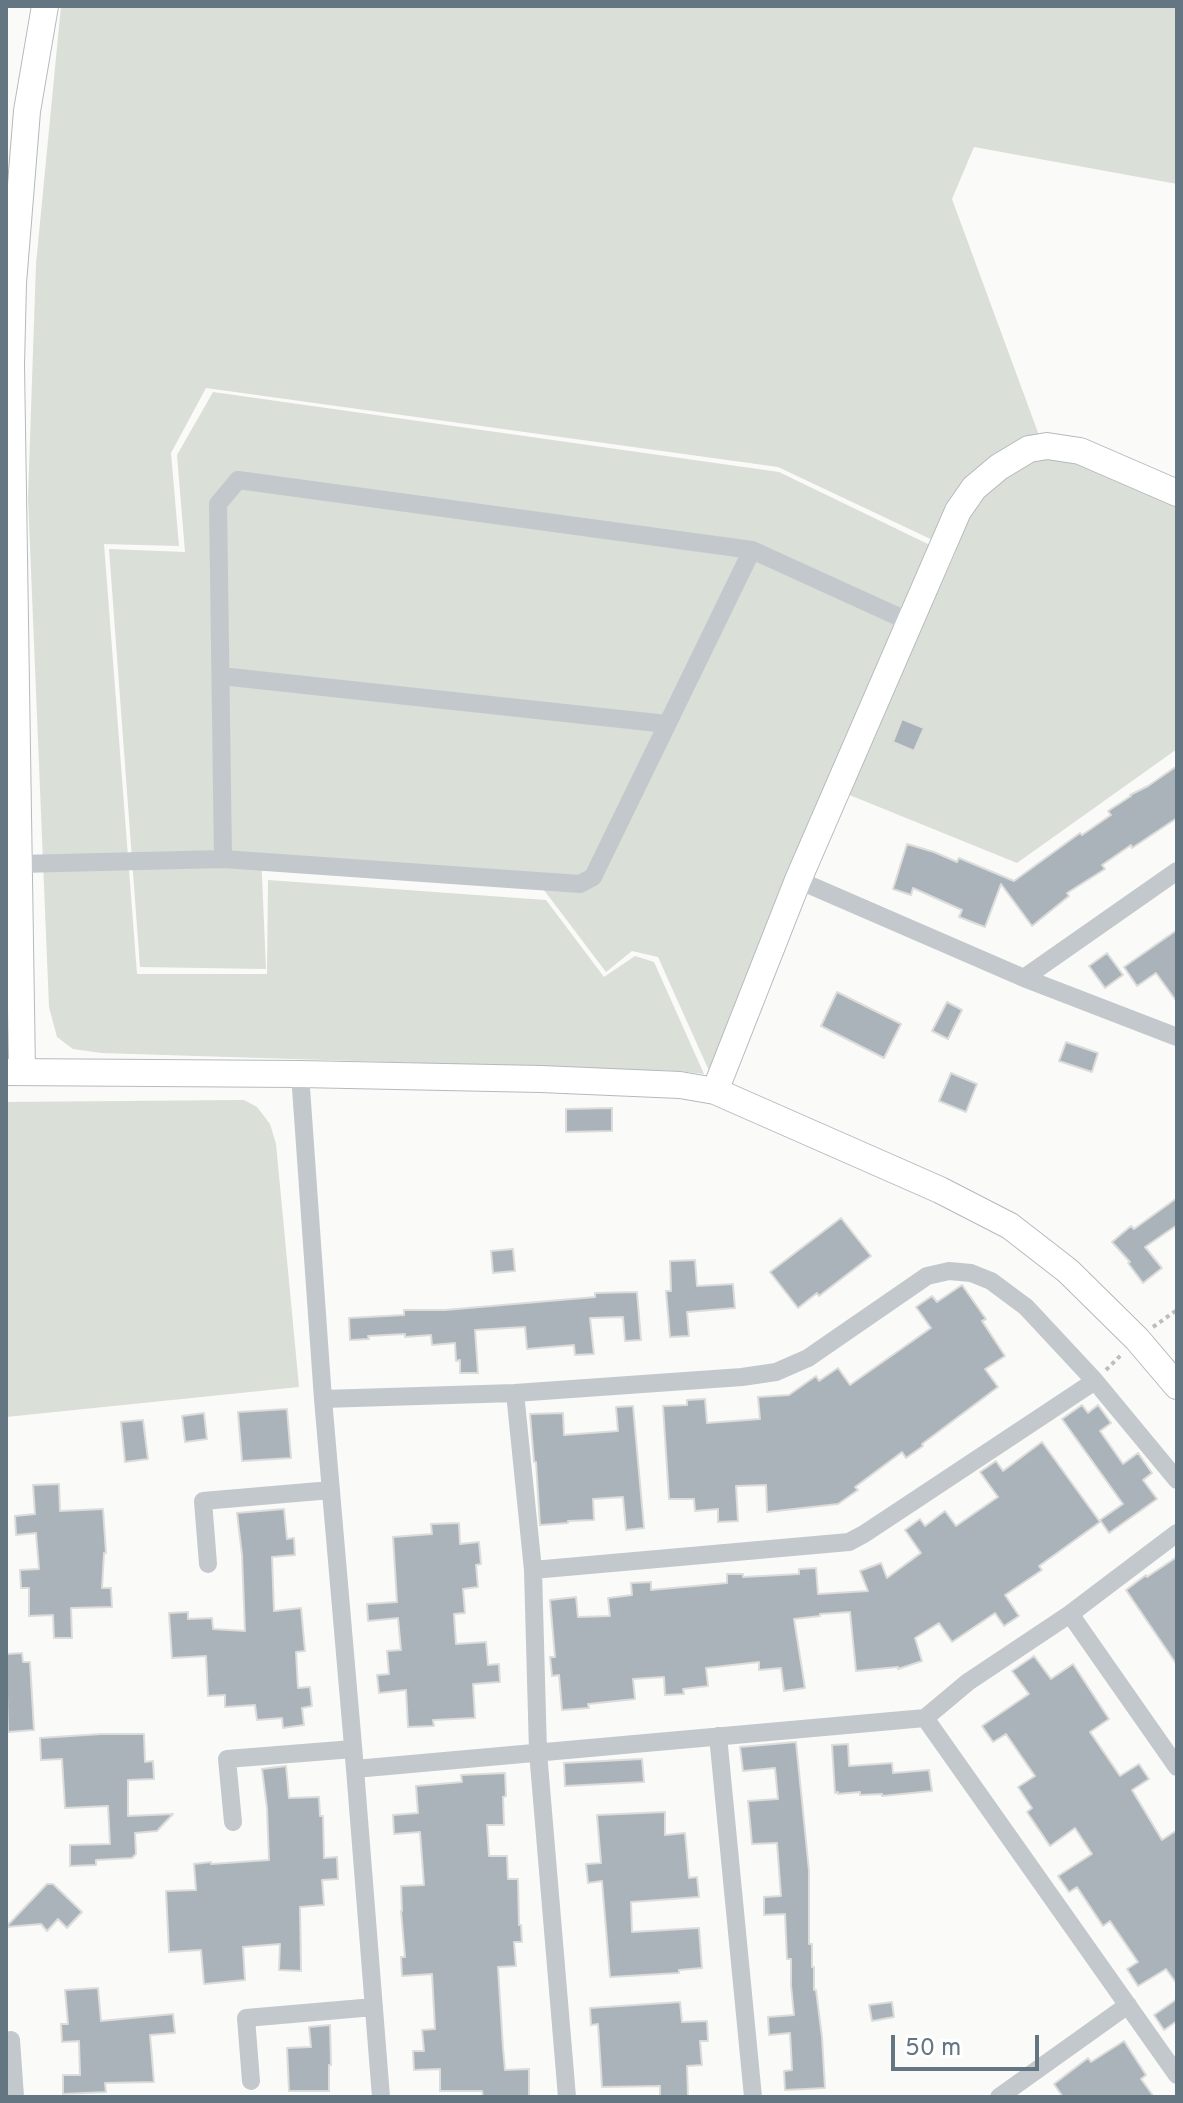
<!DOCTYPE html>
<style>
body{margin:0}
#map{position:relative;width:1183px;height:2103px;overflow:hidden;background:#fafaf8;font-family:Overpass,sans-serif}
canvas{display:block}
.frame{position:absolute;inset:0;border:8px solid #657683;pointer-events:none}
.scale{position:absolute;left:891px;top:2035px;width:148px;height:36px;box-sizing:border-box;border:4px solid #657683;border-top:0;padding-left:10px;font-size:24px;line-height:28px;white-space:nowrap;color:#657683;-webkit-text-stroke:6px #fff;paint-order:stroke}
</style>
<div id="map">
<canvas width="1183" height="2103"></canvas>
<div class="frame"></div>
<div class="scale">50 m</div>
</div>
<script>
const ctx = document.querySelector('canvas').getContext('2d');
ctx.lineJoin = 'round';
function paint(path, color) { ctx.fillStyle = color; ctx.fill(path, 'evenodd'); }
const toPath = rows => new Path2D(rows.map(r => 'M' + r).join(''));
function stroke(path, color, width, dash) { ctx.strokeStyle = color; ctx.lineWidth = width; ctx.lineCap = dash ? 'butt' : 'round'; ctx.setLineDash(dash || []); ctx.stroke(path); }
paint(toPath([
 [61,6,1177,6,1177,184,974,147,952,199,1047,457,1076,461,1177,506,1177,749,1017,863,847,794,956,551,778,467,206,388,171,453,179,546,104,544,137,974,267,974,268,880,546,900,604,977,635,956,654,962,704,1074,678,1071,101,1053,73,1049,57,1037,49,1007,28,498,36,264],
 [213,392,779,472,932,546,710,1073,658,957,632,951,606,972,531,873,261,854,266,969,140,967,109,549,185,552,177,455],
 [244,1100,257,1107,270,1124,276,1144,299,1387,6,1417,6,1102]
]), '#dadfd7');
const building = toPath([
 [902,719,924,728,914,751,893,742,902,719],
 [1177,766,1177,818,1132,848,1131,845,1102,865,1105,869,1067,893,1069,896,1032,926,1001,884,985,927,959,917,962,910,913,888,911,895,893,889,907,844,934,852,957,862,959,858,1014,881,1080,833,1082,835,1111,815,1108,811,1131,796,1130,795,1148,786,1177,766],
 [1177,930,1177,1002,1156,973,1137,986,1124,967,1177,930],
 [1107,953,1123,975,1105,988,1089,966,1107,953],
 [837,992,901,1024,884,1058,821,1026,837,992],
 [947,1002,962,1010,948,1039,932,1031,947,1002],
 [1066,1042,1098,1053,1092,1072,1059,1061,1066,1042],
 [951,1073,977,1084,966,1112,939,1101,951,1073],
 [612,1108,612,1131,566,1132,566,1109,612,1108],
 [1177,1198,1177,1225,1145,1247,1162,1268,1143,1283,1128,1263,1130,1262,1112,1242,1131,1226,1134,1229,1177,1198],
 [841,1218,871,1256,819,1296,817,1293,798,1308,770,1272,841,1218],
 [513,1249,515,1271,493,1273,491,1251,513,1249],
 [695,1260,697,1286,733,1284,735,1308,687,1312,689,1336,670,1337,666,1291,671,1291,670,1261,695,1260],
 [962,1285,986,1319,982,1321,1005,1356,985,1369,998,1387,922,1444,923,1446,906,1458,902,1452,855,1487,858,1490,838,1504,767,1512,766,1485,736,1486,738,1521,718,1522,718,1509,695,1511,694,1499,669,1499,663,1406,687,1405,687,1400,705,1399,707,1423,760,1419,758,1397,789,1395,816,1376,819,1381,838,1368,850,1385,931,1328,916,1307,932,1296,937,1302,962,1285],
 [637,1292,641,1340,625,1341,623,1317,590,1318,594,1354,575,1355,574,1345,527,1349,525,1327,475,1330,478,1373,460,1373,460,1360,456,1361,455,1343,432,1345,431,1335,405,1337,405,1334,368,1336,369,1339,350,1340,349,1318,404,1315,404,1310,445,1310,595,1297,595,1293,637,1292],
 [1082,1405,1088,1413,1098,1405,1111,1423,1100,1431,1123,1464,1138,1453,1152,1473,1143,1480,1157,1499,1109,1533,1100,1520,1123,1504,1062,1419,1082,1405],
 [633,1406,644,1528,626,1530,623,1497,593,1499,594,1520,568,1521,568,1523,540,1525,536,1462,534,1462,530,1414,563,1413,564,1435,618,1431,616,1407,633,1406],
 [287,1409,291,1458,242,1461,238,1412,287,1409],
 [204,1413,207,1439,185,1442,182,1416,204,1413],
 [143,1420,148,1459,125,1462,121,1422,143,1420],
 [1042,1442,1100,1522,1039,1566,1042,1570,1005,1595,1019,1616,1004,1626,995,1613,952,1642,939,1623,915,1638,922,1661,898,1669,898,1667,856,1671,850,1612,820,1614,820,1616,794,1619,805,1688,784,1691,781,1668,759,1670,759,1662,706,1668,708,1686,683,1689,684,1694,665,1695,664,1677,633,1679,635,1699,588,1704,589,1708,562,1710,559,1675,552,1676,550,1657,555,1657,550,1600,576,1597,578,1617,610,1616,608,1598,632,1595,631,1583,651,1582,651,1590,727,1583,727,1574,743,1574,743,1577,799,1574,799,1569,816,1568,818,1594,868,1591,860,1571,881,1563,887,1578,921,1553,905,1530,920,1519,925,1526,945,1511,956,1526,998,1497,980,1472,996,1461,1003,1471,1042,1442],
 [59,1484,60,1511,103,1509,106,1553,104,1553,102,1588,111,1588,112,1607,71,1608,72,1638,54,1638,53,1615,29,1616,29,1588,21,1588,20,1570,39,1569,36,1533,16,1535,15,1516,35,1514,33,1485,59,1484],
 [284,1509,287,1539,294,1538,295,1555,272,1557,274,1611,301,1608,305,1651,296,1652,298,1688,310,1687,312,1706,302,1708,304,1725,283,1728,282,1718,257,1720,255,1705,225,1707,225,1695,208,1696,206,1656,172,1658,169,1613,188,1612,188,1619,212,1618,213,1629,245,1631,242,1555,237,1513,284,1509],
 [459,1523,460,1544,479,1542,481,1564,476,1565,478,1587,463,1589,465,1613,454,1614,456,1644,486,1642,488,1665,499,1664,500,1682,473,1684,475,1718,433,1720,434,1726,408,1727,406,1690,379,1693,377,1675,389,1674,387,1651,401,1650,398,1618,368,1621,367,1604,397,1602,393,1537,432,1534,431,1524,459,1523],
 [1177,1557,1177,1665,1126,1590,1146,1575,1147,1577,1177,1557],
 [22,1653,23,1662,30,1662,34,1730,8,1732,6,1654,22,1653],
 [1034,1656,1051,1679,1073,1664,1109,1719,1090,1732,1120,1776,1139,1764,1149,1779,1132,1790,1162,1840,1177,1830,1177,1984,1166,1969,1138,1986,1127,1969,1138,1962,1110,1921,1103,1926,1077,1887,1069,1892,1058,1876,1092,1854,1075,1828,1050,1846,1027,1812,1032,1808,1018,1787,1035,1776,1006,1734,993,1742,982,1726,1029,1694,1012,1671,1034,1656],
 [101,1734,144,1734,145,1762,153,1761,154,1779,128,1780,128,1816,173,1814,157,1831,135,1833,136,1854,132,1858,96,1860,96,1865,70,1866,70,1845,110,1844,108,1806,65,1808,62,1759,41,1760,40,1738,101,1734],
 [796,1742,809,1871,809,1944,812,1944,812,1967,814,1967,814,1990,816,1990,822,2037,825,2088,785,2090,784,2071,792,2070,790,2033,769,2035,768,2017,794,2015,791,1985,791,1959,787,1959,785,1914,764,1915,764,1897,781,1896,777,1843,752,1844,748,1801,778,1799,775,1768,743,1771,740,1747,796,1742],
 [848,1744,849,1766,892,1763,893,1773,929,1770,932,1791,882,1796,882,1794,860,1795,860,1792,838,1794,838,1792,835,1793,832,1745,848,1744],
 [642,1759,644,1782,565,1786,564,1763,642,1759],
 [286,1766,289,1798,319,1797,320,1816,323,1816,324,1858,337,1857,338,1879,322,1880,324,1905,300,1907,301,1971,279,1970,280,1944,243,1947,245,1980,204,1984,201,1950,169,1952,166,1891,196,1890,194,1864,211,1862,211,1864,269,1860,267,1808,262,1769,286,1766],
 [505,1773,506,1796,503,1797,504,1825,487,1825,489,1856,507,1856,508,1879,518,1879,519,1925,521,1925,522,1942,514,1942,516,1966,498,1967,503,2048,505,2070,529,2069,529,2097,483,2097,482,2091,440,2091,440,2069,414,2070,413,2051,424,2051,422,2030,435,2029,432,1974,402,1976,401,1957,405,1957,401,1911,402,1911,401,1886,424,1885,420,1832,394,1834,393,1815,418,1813,416,1786,462,1782,461,1775,505,1773],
 [665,1812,665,1835,685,1833,689,1878,697,1877,699,1897,631,1902,632,1932,699,1928,702,1968,679,1970,679,1973,610,1977,602,1881,588,1883,586,1864,601,1863,597,1815,665,1812],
 [47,1884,53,1884,82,1912,67,1928,58,1919,47,1931,41,1924,6,1927,47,1884],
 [98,1988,101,2021,173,2014,175,2033,150,2035,154,2082,105,2083,106,2092,63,2094,63,2075,80,2075,79,2041,62,2042,61,2024,68,2024,65,1990,98,1988],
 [1177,1999,1177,2021,1164,2030,1154,2015,1177,1999],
 [680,2002,682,2022,707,2021,708,2041,700,2041,702,2065,687,2066,688,2097,660,2097,660,2086,602,2087,598,2024,591,2025,590,2008,680,2002],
 [892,2002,894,2017,872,2021,869,2005,892,2002],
 [330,2025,331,2065,329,2065,329,2091,289,2091,287,2048,311,2047,309,2027,330,2025],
 [1124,2041,1146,2075,1141,2079,1154,2097,1063,2097,1054,2084,1088,2058,1091,2062,1124,2041]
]);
paint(building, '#aab3b9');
stroke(building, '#dcdcda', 2);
const secondary = toPath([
 [22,1071,11,365,13,283,27,111,45,6],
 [6,1072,300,1074,541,1079,680,1085,715,1091,940,1190,1010,1226,1068,1271,1137,1339,1177,1386],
 [715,1091,798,880,958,511,974,488,999,467,1029,449,1047,446,1080,451,1177,493]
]);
stroke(secondary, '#b3babf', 28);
stroke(toPath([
 [1153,1327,1177,1310],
 [1106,1370,1122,1354]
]), '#bbbfc2', 4, [4, 4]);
stroke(toPath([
 [221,676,667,724],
 [223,859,218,504,238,480,752,550,910,622],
 [19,864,223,859,580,884,593,877,752,550],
 [798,880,1024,978,1177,1037],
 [1024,978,1177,871],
 [300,1074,323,1399,355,1769,381,2097],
 [515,1393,533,1570,538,1752,567,2097],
 [323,1399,515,1393,742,1377,776,1372,808,1358,927,1276,949,1271,971,1273,991,1281,1026,1307,1095,1381,1177,1480],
 [208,1564,203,1501,331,1490],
 [533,1570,849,1542,864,1534,1095,1381],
 [1070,1614,1177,1767],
 [925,1718,1177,2075],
 [718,1736,753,2097],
 [355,1769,925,1718,968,1682,1070,1614,1177,1533],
 [233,1822,227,1759,353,1749],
 [6,2041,11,2040,15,2097],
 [251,2081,246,2018,374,2007],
 [999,2097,1128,2005]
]), '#c3c8cc', 18);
stroke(secondary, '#fff', 26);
</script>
